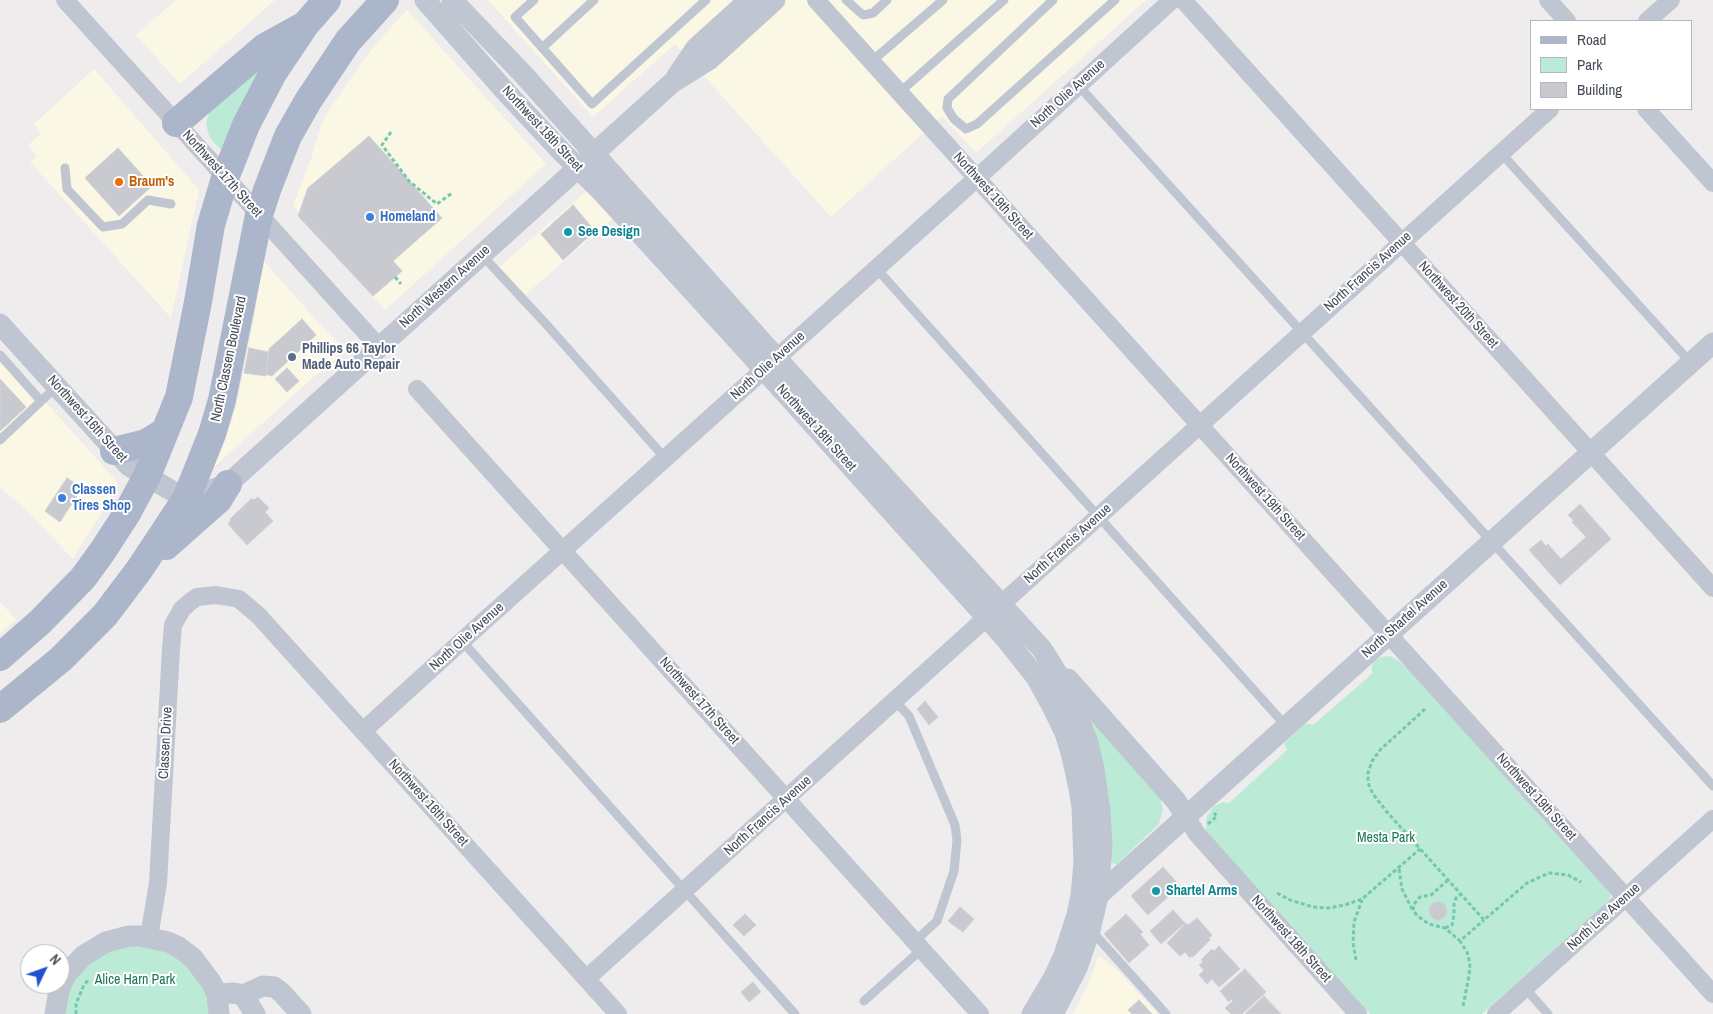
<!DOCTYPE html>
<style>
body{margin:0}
#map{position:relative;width:1713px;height:1014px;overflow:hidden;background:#eeecec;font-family:"Archivo Narrow",sans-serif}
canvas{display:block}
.legend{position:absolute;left:1530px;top:20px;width:162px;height:90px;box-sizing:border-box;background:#fff;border:1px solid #b5b7bc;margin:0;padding:6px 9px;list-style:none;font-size:15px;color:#454c58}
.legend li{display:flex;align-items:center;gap:10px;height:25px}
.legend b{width:25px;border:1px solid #b5b7bc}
.north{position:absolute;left:20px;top:944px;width:50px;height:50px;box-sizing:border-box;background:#fff;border:1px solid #b5b7bc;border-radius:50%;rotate:48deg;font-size:14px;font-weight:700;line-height:20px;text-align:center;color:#454c58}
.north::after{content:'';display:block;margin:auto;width:18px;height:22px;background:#2150d3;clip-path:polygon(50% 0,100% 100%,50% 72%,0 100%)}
</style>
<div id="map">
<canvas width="1713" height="1014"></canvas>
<ul class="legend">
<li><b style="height:6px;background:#acb6ca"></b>Road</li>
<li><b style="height:14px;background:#bbebd6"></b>Park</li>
<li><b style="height:14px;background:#c8cad0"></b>Building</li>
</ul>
<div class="north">N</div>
</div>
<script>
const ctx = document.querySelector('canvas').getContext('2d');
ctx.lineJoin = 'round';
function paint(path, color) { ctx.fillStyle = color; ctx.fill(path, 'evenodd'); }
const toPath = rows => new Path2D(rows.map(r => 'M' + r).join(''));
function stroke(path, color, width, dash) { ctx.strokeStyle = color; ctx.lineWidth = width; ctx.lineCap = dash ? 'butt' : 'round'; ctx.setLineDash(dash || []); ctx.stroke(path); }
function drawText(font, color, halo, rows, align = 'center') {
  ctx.font = font + ' "Archivo Narrow",sans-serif'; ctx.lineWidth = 4; ctx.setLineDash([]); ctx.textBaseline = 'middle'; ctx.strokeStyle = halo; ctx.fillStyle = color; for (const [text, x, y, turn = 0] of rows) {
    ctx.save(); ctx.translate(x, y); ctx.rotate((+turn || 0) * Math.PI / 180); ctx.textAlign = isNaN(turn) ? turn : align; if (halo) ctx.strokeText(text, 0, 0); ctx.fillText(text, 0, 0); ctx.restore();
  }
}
paint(toPath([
 [176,0,275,0,180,84,136,35],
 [488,0,1146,0,976,153,942,116,831,217,675,44,593,117],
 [407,10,546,164,385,310,293,206,312,156,319,131,327,113,360,65,382,37],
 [94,69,199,190,171,318,30,162,37,156,28,145,41,134,34,124],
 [590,188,616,216,525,295,499,267],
 [262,259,325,330,345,349,329,365,318,373,213,468,232,421,241,384,255,313],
 [0,351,119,484,73,559,22,506,0,488],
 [0,602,16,619,0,634],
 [1099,956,1114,967,1158,1014,1073,1014,1088,984]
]), '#faf8e4');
paint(toPath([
 [266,58,222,151,210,138,208,132,206,124,209,112],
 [1390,656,1399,661,1412,673,1608,891,1611,896,1608,901,1482,1014,1370,1014,1211,838,1206,830,1206,821,1207,816,1214,806,1223,802,1229,803,1287,750,1284,743,1306,723,1313,725,1373,673,1371,668,1374,661,1381,657],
 [1092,721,1160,798,1163,809,1159,824,1117,864,1111,863,1090,725],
 [132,944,167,950,186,963,206,992,209,1005,209,1014,64,1014,68,995,79,973,97,955]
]), '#bbebd6');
const building = toPath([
 [369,136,442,218,393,261,402,271,373,296,298,216,308,188,369,136],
 [118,148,152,186,119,216,85,178,118,148],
 [573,205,595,231,563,260,541,234,573,205],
 [302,319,316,335,272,376,266,374,269,349,302,319],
 [249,348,268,352,266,376,244,373,249,348],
 [287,368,299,381,287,392,275,379,287,368],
 [0,379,26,407,0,431,0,379],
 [67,478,82,488,60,522,45,511,67,478],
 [258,497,269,508,265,512,273,521,247,545,228,524,231,520,230,519,252,498,254,500,258,497],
 [1580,504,1611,539,1560,585,1529,550,1541,540,1546,546,1548,544,1561,559,1586,537,1572,522,1574,521,1568,515,1580,504],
 [925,701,938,717,929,725,917,709,925,701],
 [1163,867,1180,886,1148,915,1131,896,1163,867],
 '1429 911a9 9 0 1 1 18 0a9 9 0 1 1-18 0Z',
 [960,907,974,919,963,932,948,921,960,907],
 [1173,910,1185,923,1161,944,1150,931,1173,910],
 [745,914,756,925,744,936,733,925,745,914],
 [1126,914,1143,932,1140,934,1149,945,1129,963,1104,934,1126,914],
 [1197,918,1212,935,1209,938,1210,940,1193,957,1192,956,1190,958,1185,952,1180,956,1167,943,1186,923,1188,925,1197,918],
 [1219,946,1240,969,1219,987,1212,979,1207,984,1199,975,1204,970,1199,965,1203,962,1201,960,1212,949,1214,951,1219,946],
 [1245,969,1266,992,1242,1014,1231,1014,1225,1008,1233,1001,1231,999,1229,1002,1220,991,1245,969],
 [753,982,761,992,749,1002,741,992,753,982],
 [1264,996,1281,1014,1245,1014,1264,996],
 [1139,1000,1152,1014,1132,1014,1128,1010,1139,1000]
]);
paint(building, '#c8cad0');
stroke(building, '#d0d1d7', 1);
stroke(toPath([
 [391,132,382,145,409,181,437,204,452,193],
 [395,277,401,284],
 [1425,709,1380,750,1372,761,1368,773,1368,783,1373,794,1387,812,1484,920,1527,883,1549,873,1568,875,1581,882],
 [1208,824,1217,816,1214,813],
 [1399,869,1402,889,1412,909],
 [1448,880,1431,895,1420,897,1414,904,1413,911,1419,917,1429,924,1445,928,1460,941],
 [1277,893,1290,900,1313,907,1328,908,1345,905,1362,899,1420,849],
 [1445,928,1452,925,1454,915,1454,904,1456,898,1461,894],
 [1356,960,1353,943,1354,922,1362,900],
 [1463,1006,1469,976,1470,963,1467,952,1460,941,1484,920],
 [76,1014,76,1004,83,987,88,980]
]), '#75c7ad', 3, [4, 2.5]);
stroke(toPath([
 [534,0,515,17,592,104,706,0],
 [846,0,863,15,873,13,887,0],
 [1053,0,948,99,947,108,954,119,966,129,977,124,1115,0],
 [542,48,594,0],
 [872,61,943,0],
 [1078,85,1713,786],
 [900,92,1004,0],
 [1501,153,1691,363],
 [65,168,67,189,103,227,122,224,148,200,171,204],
 [481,254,545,323,665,458],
 [876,268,1286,726],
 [0,355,41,401],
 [0,440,56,387],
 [462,641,795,1014],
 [895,701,909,716,955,825,957,840,954,871,937,921,915,941],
 [1091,930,1166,1014],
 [1525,988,1548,1014],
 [864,1001,922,949]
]), '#bfc5d1', 9);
stroke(toPath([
 [65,0,379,347],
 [816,0,1713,994],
 [1183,0,1713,588],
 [1548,0,1567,21],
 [1647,21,1671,0],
 [1646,109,1713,183],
 [417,389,980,1014],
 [363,731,462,641,977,178,1172,0],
 [1186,817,1197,834,1358,1014],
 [149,937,158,883,171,649,173,625,182,609,190,602,197,597,216,595,239,599,258,615,618,1014],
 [586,979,1550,109],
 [1496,1014,1713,819]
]), '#bfc5d1', 18);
stroke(toPath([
 [425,0,505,91,561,151,601,191,749,353,1005,638,1036,677,1053,708,1065,733,1071,752,1079,788,1082,807,1084,863,1081,896,1077,915,1064,955,1054,977,1032,1014],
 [452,0,523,74,789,372,1042,649,1057,673,1069,694,1088,743,1094,769,1100,811,1102,846,1098,896,1090,930,1077,968,1053,1014],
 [677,76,696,48,749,0],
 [0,324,129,466,186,499,228,484,673,82,710,59,775,0],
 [1068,679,1176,801,1186,817],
 [1092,901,1713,343],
 [217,994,234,993,243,995,263,986,274,987,281,992,301,1014],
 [243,995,255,1014],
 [55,1014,59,991,63,981,68,972,83,956,106,942,129,936,140,936,168,942,177,946,193,958,211,982,217,994,219,1014]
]), '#bfc5d1', 21);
stroke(toPath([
 [176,123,265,47,303,26],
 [114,451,146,443,164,432],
 [166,546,218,500,228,484],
 [0,657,40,622,83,578,102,552,126,515,147,476,179,397,198,302,211,225,225,178,246,125,273,73,306,24,327,0],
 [0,709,61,659,105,615,139,570,186,499,212,434,222,400,259,215,267,190,288,136,308,101,348,41,385,0]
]), '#acb6ca', 28);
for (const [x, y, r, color] of [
 [119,182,5,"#e8710a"],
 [370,217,5,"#3f7fe0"],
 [568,232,5,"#0f9aa8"],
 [292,357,5,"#5c6f8a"],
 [62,498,5,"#3f7fe0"],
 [1156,891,5,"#0f9aa8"]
]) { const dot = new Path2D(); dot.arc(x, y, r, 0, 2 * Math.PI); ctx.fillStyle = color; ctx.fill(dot); stroke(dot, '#fff', 2); }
drawText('14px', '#454c58', '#fff', [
 ["North Olie Avenue",1068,94,-42],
 ["Northwest 18th Street",542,129,47],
 ["Northwest 17th Street",222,174,48],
 ["Northwest 19th Street",993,196,48],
 ["North Francis Avenue",1368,272,-42],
 ["North Western Avenue",445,287,-42],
 ["Northwest 20th Street",1458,305,48],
 ["North Classen Boulevard",229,359,-78],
 ["North Olie Avenue",768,366,-42],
 ["Northwest 16th Street",87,419,48],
 ["Northwest 18th Street",816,428,48],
 ["Northwest 19th Street",1265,497,48],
 ["North Francis Avenue",1068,544,-42],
 ["North Shartel Avenue",1405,619,-42],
 ["North Olie Avenue",467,637,-42],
 ["Northwest 17th Street",699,701,48],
 ["Classen Drive",166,743,-87],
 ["Northwest 19th Street",1536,797,48],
 ["Northwest 16th Street",428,803,48],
 ["North Francis Avenue",768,816,-42],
 ["North Lee Avenue",1604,917,-42],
 ["Northwest 18th Street",1291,939,48]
]);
drawText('bold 14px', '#c56008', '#fff', [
 ["Braum's",129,182]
], 'left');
drawText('bold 14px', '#366cbe', '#fff', [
 ["Homeland",380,217],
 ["Classen",72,490],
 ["Tires Shop",72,506]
], 'left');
drawText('bold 14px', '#0d838f', '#fff', [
 ["See Design",578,232],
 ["Shartel Arms",1166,891]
], 'left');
drawText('bold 14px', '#4e5e75', '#fff', [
 ["Phillips 66 Taylor",302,349],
 ["Made Auto Repair",302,365]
], 'left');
drawText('14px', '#1a7557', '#fff', [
 ["Mesta Park",1386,838],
 ["Alice Harn Park",135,980]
]);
</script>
